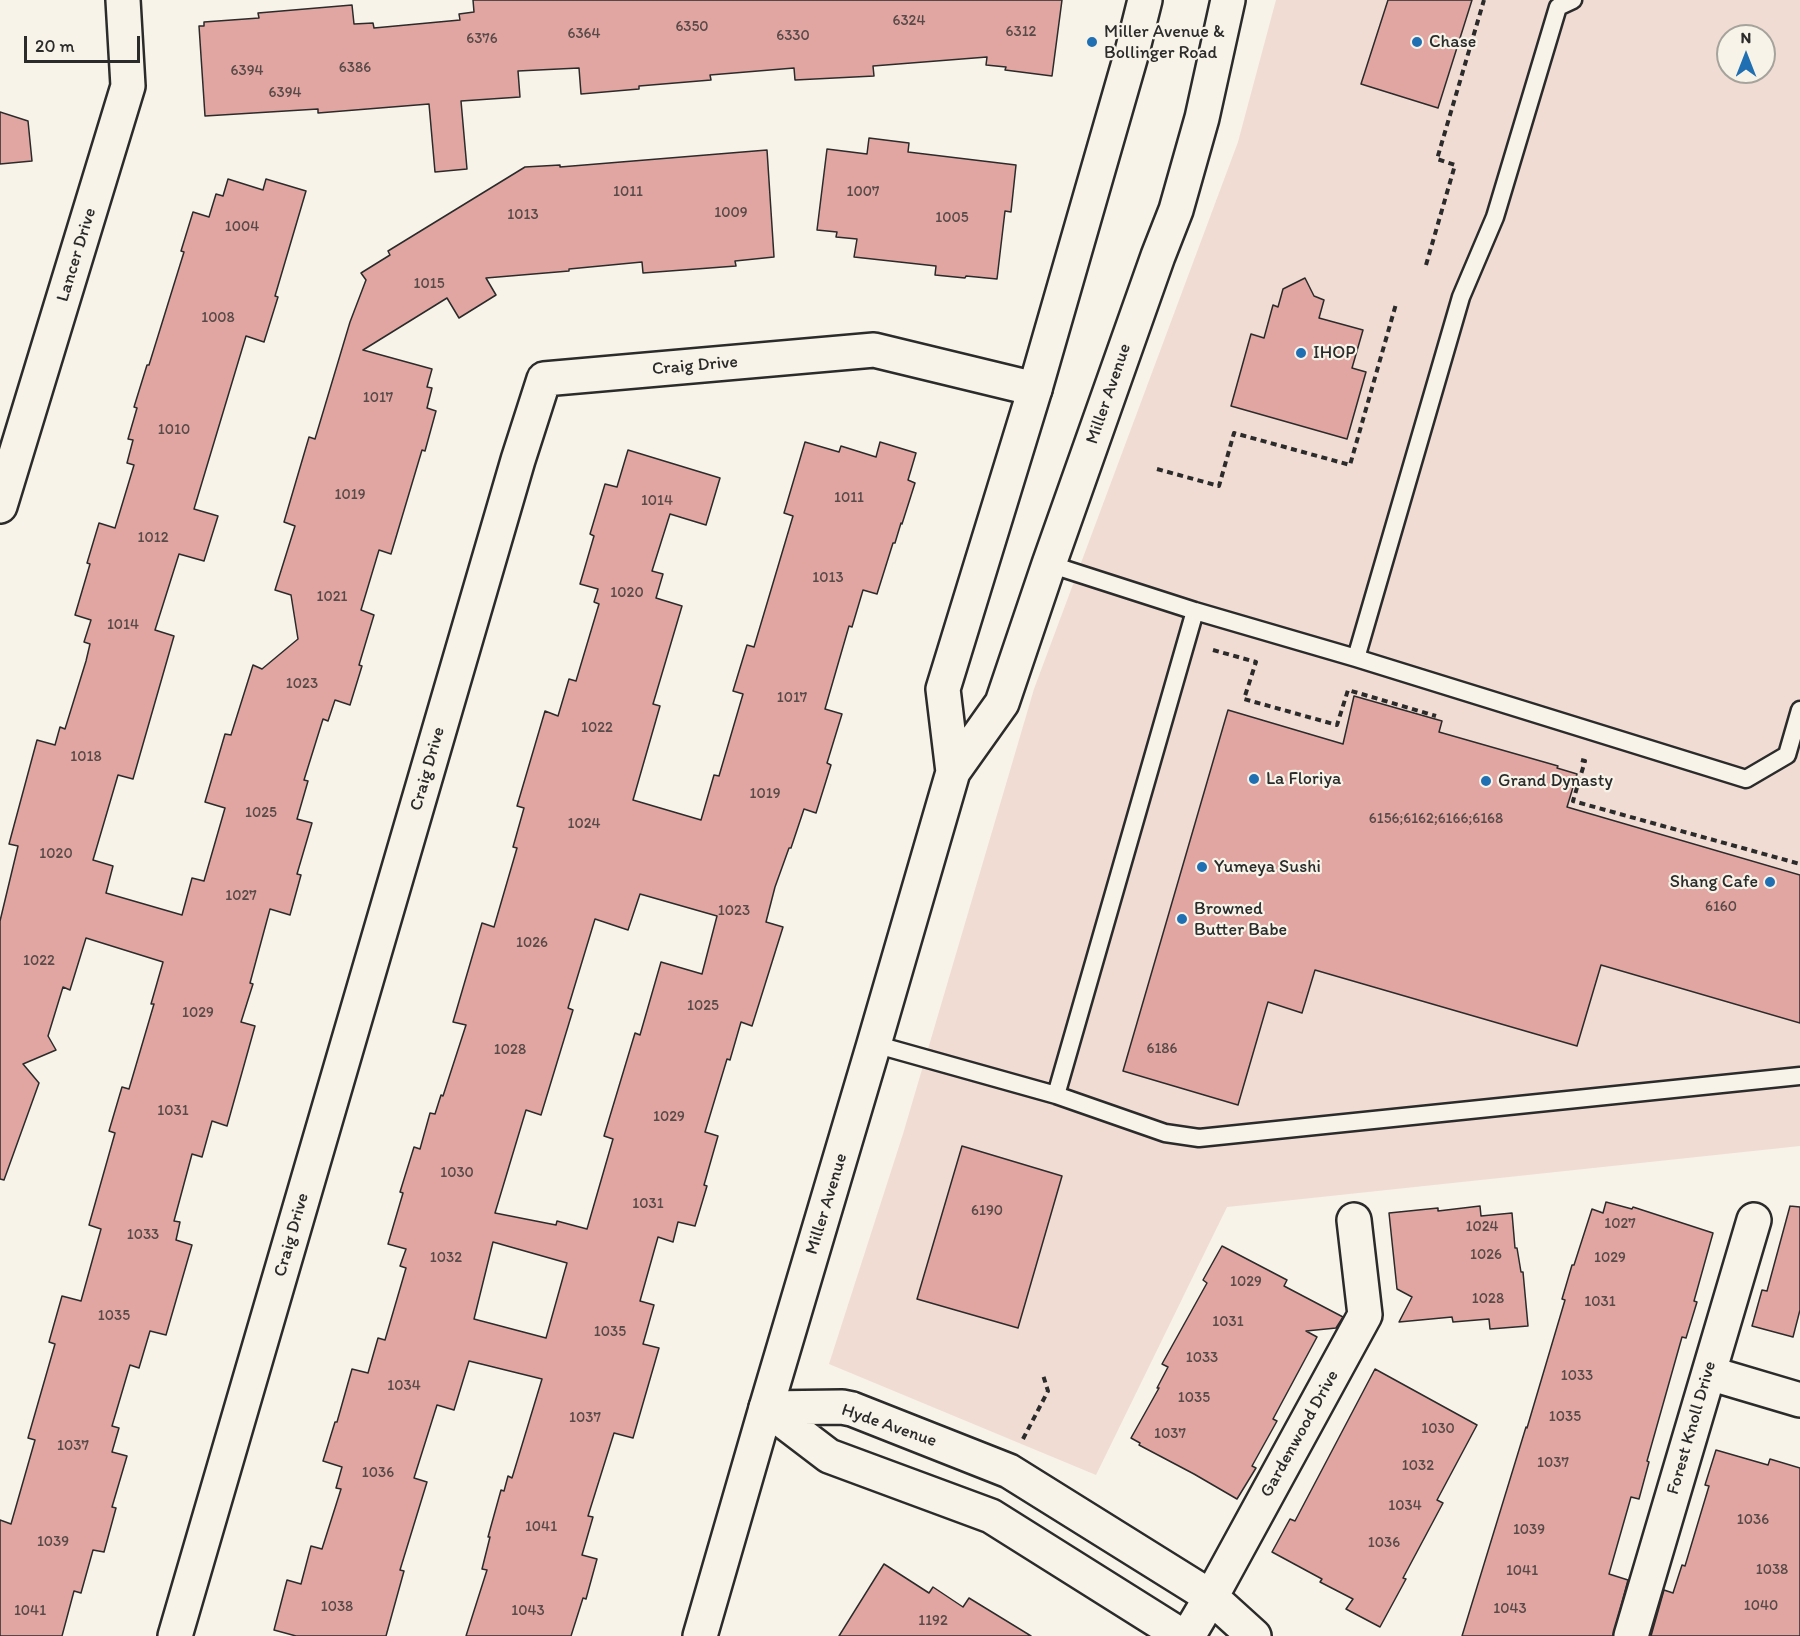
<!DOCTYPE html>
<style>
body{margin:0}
#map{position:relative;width:1800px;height:1636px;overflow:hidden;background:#f7f3e8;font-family:Itim,sans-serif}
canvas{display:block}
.north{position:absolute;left:1716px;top:24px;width:60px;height:60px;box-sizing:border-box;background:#f7f3e8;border:2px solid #a5a39c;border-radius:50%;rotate:0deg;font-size:16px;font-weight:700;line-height:24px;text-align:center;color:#2b2b2b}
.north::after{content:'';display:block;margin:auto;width:21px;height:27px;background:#1f6fb2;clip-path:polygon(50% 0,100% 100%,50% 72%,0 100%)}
.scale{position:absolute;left:24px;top:36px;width:116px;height:27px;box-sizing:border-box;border:3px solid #2b2b2b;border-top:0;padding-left:8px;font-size:18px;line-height:21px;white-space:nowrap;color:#2b2b2b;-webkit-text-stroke:4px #f7f3e8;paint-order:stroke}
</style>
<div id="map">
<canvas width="1800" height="1636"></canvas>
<div class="north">N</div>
<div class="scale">20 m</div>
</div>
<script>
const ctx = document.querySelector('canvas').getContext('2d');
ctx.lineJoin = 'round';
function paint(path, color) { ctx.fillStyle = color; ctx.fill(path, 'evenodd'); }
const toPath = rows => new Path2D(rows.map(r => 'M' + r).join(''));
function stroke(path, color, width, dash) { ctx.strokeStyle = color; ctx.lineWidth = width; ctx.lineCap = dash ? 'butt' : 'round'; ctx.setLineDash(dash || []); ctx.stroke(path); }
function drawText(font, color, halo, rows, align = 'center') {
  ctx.font = font + ' Itim,sans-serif'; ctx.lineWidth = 4.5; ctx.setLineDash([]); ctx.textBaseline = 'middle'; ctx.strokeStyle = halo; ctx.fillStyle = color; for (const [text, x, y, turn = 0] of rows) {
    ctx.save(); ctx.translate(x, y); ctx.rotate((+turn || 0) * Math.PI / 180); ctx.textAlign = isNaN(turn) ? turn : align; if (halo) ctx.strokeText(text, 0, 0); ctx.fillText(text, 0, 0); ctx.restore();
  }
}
paint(toPath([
 [1276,0,1800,0,1800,1146,1227,1207,1096,1475,829,1364,903,1134,1034,689,1238,142],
 [1728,36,1764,36,1764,72,1728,72]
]), '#f0dcd3');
const building = toPath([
 [473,0,1062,0,1052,76,1005,70,1006,67,986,65,987,57,873,66,874,76,795,80,794,68,710,75,711,80,639,86,639,89,581,94,579,68,518,71,520,97,461,101,467,169,435,172,429,104,318,113,318,109,205,116,199,26,204,26,204,22,259,18,258,13,352,5,354,24,373,23,374,28,460,20,459,14,474,12,473,0],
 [1388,0,1472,0,1438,108,1361,84,1388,0],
 [0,112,28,121,32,161,0,164,0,112],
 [869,138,909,143,908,152,1016,165,1011,212,1005,211,997,279,966,276,965,278,935,275,936,266,854,257,857,239,836,237,837,232,817,230,827,149,867,154,869,138],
 [767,150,774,257,735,261,736,266,643,273,642,262,569,269,569,271,486,278,496,295,459,318,447,298,363,350,432,369,427,387,432,388,427,408,436,411,425,451,422,450,391,554,379,550,361,610,374,615,359,665,362,666,350,705,335,700,328,721,323,719,304,780,308,781,297,819,312,823,297,874,301,875,290,915,270,909,250,983,253,984,241,1022,255,1026,227,1126,212,1121,202,1157,192,1154,174,1221,180,1222,176,1240,192,1245,166,1335,150,1331,139,1368,130,1365,112,1426,119,1428,112,1452,127,1456,112,1507,116,1508,104,1552,93,1550,81,1593,74,1591,62,1636,0,1636,0,1520,11,1524,35,1440,28,1438,55,1344,49,1342,62,1296,81,1301,101,1229,89,1225,115,1133,109,1131,122,1087,129,1089,154,1004,151,1004,163,962,86,938,70,990,63,987,48,1036,56,1050,23,1064,39,1083,4,1180,0,1179,0,921,18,846,9,844,37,740,55,745,60,727,65,729,86,661,90,644,84,642,91,620,75,615,90,564,87,563,99,523,115,528,134,465,127,463,133,440,128,439,137,408,134,407,147,365,149,365,184,252,181,251,193,212,209,217,216,194,223,196,228,179,263,190,266,179,306,191,275,296,278,297,264,342,246,336,194,509,218,516,204,561,179,554,155,630,174,636,133,779,118,775,93,860,113,866,106,893,182,915,192,878,204,881,225,808,205,802,225,734,231,735,253,665,262,669,298,639,291,595,275,590,295,526,284,522,309,437,315,439,350,322,366,280,361,273,390,255,388,251,525,167,560,165,560,167,767,150],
 [1305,278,1314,296,1324,300,1319,318,1363,330,1352,368,1366,372,1347,439,1231,406,1251,334,1264,338,1273,305,1278,307,1283,289,1305,278],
 [805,442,839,452,841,446,876,457,880,442,916,453,908,480,915,483,902,524,901,523,895,543,893,543,877,594,863,590,852,627,849,626,825,709,842,714,827,763,831,765,816,813,804,809,791,848,789,848,775,887,766,922,783,927,752,1026,741,1022,730,1060,727,1059,705,1132,718,1136,704,1185,707,1186,695,1226,678,1222,673,1242,658,1237,640,1301,654,1305,643,1344,659,1348,633,1438,614,1433,588,1516,593,1517,582,1555,597,1559,586,1599,583,1598,571,1636,466,1636,487,1570,482,1569,490,1537,488,1537,501,1490,504,1491,508,1476,512,1478,542,1379,469,1361,454,1410,437,1405,414,1478,427,1482,400,1570,404,1571,386,1636,296,1636,274,1630,287,1580,301,1584,311,1546,322,1549,341,1489,336,1488,342,1467,323,1461,335,1422,337,1422,352,1369,368,1373,378,1338,385,1340,406,1268,400,1266,406,1249,388,1244,403,1193,400,1192,414,1147,420,1149,430,1113,435,1114,441,1095,443,1096,466,1025,453,1022,482,923,494,927,517,848,513,847,524,808,517,806,545,711,558,716,569,679,576,681,599,604,594,602,598,589,580,584,594,536,590,534,605,484,617,487,628,450,720,478,706,525,670,514,652,571,663,574,656,598,682,606,653,704,660,706,633,800,701,820,714,775,719,776,743,694,733,691,747,645,754,647,793,516,784,513,805,442],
 [640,894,717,916,702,974,661,962,640,1035,635,1033,604,1136,613,1139,587,1229,557,1221,556,1225,495,1213,526,1110,541,1115,573,1010,568,1008,595,919,628,930,640,894],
 [493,1242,567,1263,546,1338,474,1319,493,1242],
 [1354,696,1442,721,1439,732,1558,766,1557,768,1577,774,1567,807,1800,875,1800,1023,1601,965,1577,1046,1315,970,1302,1013,1268,1002,1238,1105,1123,1071,1228,710,1343,744,1354,696],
 [962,1146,1062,1176,1018,1328,917,1299,962,1146],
 [1606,1202,1632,1209,1633,1207,1713,1233,1694,1301,1697,1302,1686,1338,1682,1337,1647,1461,1649,1462,1639,1499,1631,1497,1609,1574,1628,1580,1613,1636,1462,1636,1526,1427,1527,1428,1565,1300,1562,1299,1572,1265,1574,1265,1592,1209,1603,1213,1606,1202],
 [1480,1206,1481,1216,1512,1213,1515,1248,1517,1248,1521,1272,1523,1272,1528,1326,1490,1329,1489,1319,1453,1322,1452,1317,1399,1322,1412,1297,1397,1289,1389,1213,1438,1208,1438,1211,1480,1206],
 [1790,1206,1800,1207,1800,1310,1793,1337,1752,1326,1762,1290,1767,1291,1790,1206],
 [1222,1246,1287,1280,1284,1286,1343,1317,1336,1328,1306,1331,1317,1337,1273,1419,1277,1421,1252,1466,1256,1468,1237,1499,1194,1474,1139,1445,1140,1443,1131,1438,1159,1388,1157,1388,1168,1367,1162,1364,1207,1283,1203,1280,1222,1246],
 [1375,1369,1477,1425,1437,1500,1443,1503,1403,1578,1406,1579,1380,1627,1346,1609,1353,1599,1320,1582,1322,1579,1272,1552,1290,1519,1295,1521,1375,1369],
 [1716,1450,1768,1465,1770,1459,1800,1468,1800,1636,1651,1636,1664,1590,1673,1593,1682,1565,1685,1566,1709,1486,1705,1485,1716,1450],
 [884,1564,929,1593,933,1587,963,1607,969,1598,1031,1636,839,1636,884,1564]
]);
paint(building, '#e1a6a1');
stroke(building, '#2b2b2b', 1.5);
const lane = toPath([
 [1049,564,1195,611,1356,658,1746,779,1787,755,1800,710],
 [1356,658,1461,297,1495,217,1558,7,1573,0],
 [874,1044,1056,1095,1165,1133,1199,1138,1800,1076],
 [1056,1095,1195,611]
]);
const street = toPath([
 [0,506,128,86,123,0],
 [1709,1373,1800,1400],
 [766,1408,842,1407,852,1409,1009,1471,1211,1597,1254,1636],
 [766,1408,829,1456,991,1516,1182,1636],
 [175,1636,518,460,544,379,874,350,1035,389],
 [1188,1636,1211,1597,1365,1315,1354,1220],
 [1631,1636,1754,1220]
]);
const secondary = toPath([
 [953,772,943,689,1035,389,1132,52,1145,0],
 [700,1636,766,1408,874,1044,953,772,1002,703,1049,564,1158,256,1176,210,1202,118,1228,0]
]);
stroke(lane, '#2b2b2b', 21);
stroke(street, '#2b2b2b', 38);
stroke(secondary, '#2b2b2b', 38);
stroke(toPath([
 [1426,265,1455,165,1437,159,1484,0],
 [1157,469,1219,486,1234,433,1350,465,1396,304],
 [1213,650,1256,662,1244,699,1337,725,1348,690,1436,716],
 [1581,760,1585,761,1573,801,1800,864],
 [1023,1439,1048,1391,1043,1375]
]), '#2b2b2b', 4, [6, 4.5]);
stroke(lane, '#f7f3e8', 16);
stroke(street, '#f7f3e8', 33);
stroke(secondary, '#f7f3e8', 33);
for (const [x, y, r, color] of [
 [1092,42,6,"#1f6fb2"],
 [1417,42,6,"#1f6fb2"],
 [1301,353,6,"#1f6fb2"],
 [1254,779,6,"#1f6fb2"],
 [1486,781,6,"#1f6fb2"],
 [1202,867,6,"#1f6fb2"],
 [1770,882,6,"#1f6fb2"],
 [1182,919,6,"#1f6fb2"]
]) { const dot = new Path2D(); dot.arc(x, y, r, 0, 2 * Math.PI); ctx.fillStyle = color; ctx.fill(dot); stroke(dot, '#f7f3e8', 2); }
drawText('15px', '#584a48', null, [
 ["6324",909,21],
 ["6350",692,27],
 ["6312",1021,32],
 ["6364",584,34],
 ["6330",793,36],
 ["6376",482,39],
 ["6386",355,68],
 ["6394",247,71],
 ["6394",285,93],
 ["1011",628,192],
 ["1007",863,192],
 ["1009",731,213],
 ["1013",523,215],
 ["1005",952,218],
 ["1004",242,227],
 ["1015",429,284],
 ["1008",218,318],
 ["1017",378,398],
 ["1010",174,430],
 ["1019",350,495],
 ["1011",849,498],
 ["1014",657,501],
 ["1012",153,538],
 ["1013",828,578],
 ["1020",627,593],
 ["1021",332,597],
 ["1014",123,625],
 ["1023",302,684],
 ["1017",792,698],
 ["1022",597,728],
 ["1018",86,757],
 ["1019",765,794],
 ["1025",261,813],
 ["6156;6162;6166;6168",1436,819],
 ["1024",584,824],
 ["1020",56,854],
 ["1027",241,896],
 ["6160",1721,907],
 ["1023",734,911],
 ["1026",532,943],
 ["1022",39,961],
 ["1025",703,1006],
 ["1029",198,1013],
 ["6186",1162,1049],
 ["1028",510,1050],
 ["1031",173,1111],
 ["1029",669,1117],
 ["1030",457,1173],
 ["1031",648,1204],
 ["6190",987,1211],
 ["1027",1620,1224],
 ["1024",1482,1227],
 ["1033",143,1235],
 ["1026",1486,1255],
 ["1032",446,1258],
 ["1029",1610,1258],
 ["1029",1246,1282],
 ["1028",1488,1299],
 ["1031",1600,1302],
 ["1035",114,1316],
 ["1031",1228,1322],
 ["1035",610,1332],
 ["1033",1202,1358],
 ["1033",1577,1376],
 ["1034",404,1386],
 ["1035",1194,1398],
 ["1035",1565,1417],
 ["1037",585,1418],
 ["1030",1438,1429],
 ["1037",1170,1434],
 ["1037",73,1446],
 ["1037",1553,1463],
 ["1032",1418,1466],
 ["1036",378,1473],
 ["1034",1405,1506],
 ["1036",1753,1520],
 ["1041",541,1527],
 ["1039",1529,1530],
 ["1039",53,1542],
 ["1036",1384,1543],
 ["1038",1772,1570],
 ["1041",1522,1571],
 ["1040",1761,1606],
 ["1038",337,1607],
 ["1043",1510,1609],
 ["1041",30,1611],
 ["1043",528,1611],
 ["1192",933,1621]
]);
drawText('18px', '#2b2b2b', '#f7f3e8', [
 ["Miller Avenue &",1104,32],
 ["Bollinger Road",1104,53],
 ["Chase",1429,42],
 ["IHOP",1313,353],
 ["La Floriya",1266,779],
 ["Grand Dynasty",1498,781],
 ["Yumeya Sushi",1214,867],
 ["Shang Cafe",1758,882,"right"],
 ["Browned",1194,909],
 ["Butter Babe",1194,930]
], 'left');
drawText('18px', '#2b2b2b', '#f7f3e8', [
 ["Lancer Drive",77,255,-73],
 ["Craig Drive",695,366,-5],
 ["Miller Avenue",1109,394,-71],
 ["Craig Drive",428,769,-74],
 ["Miller Avenue",827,1204,-73],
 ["Craig Drive",292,1235,-74],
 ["Hyde Avenue",889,1426,19],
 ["Forest Knoll Drive",1692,1428,-74],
 ["Gardenwood Drive",1300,1434,-61]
]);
</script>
